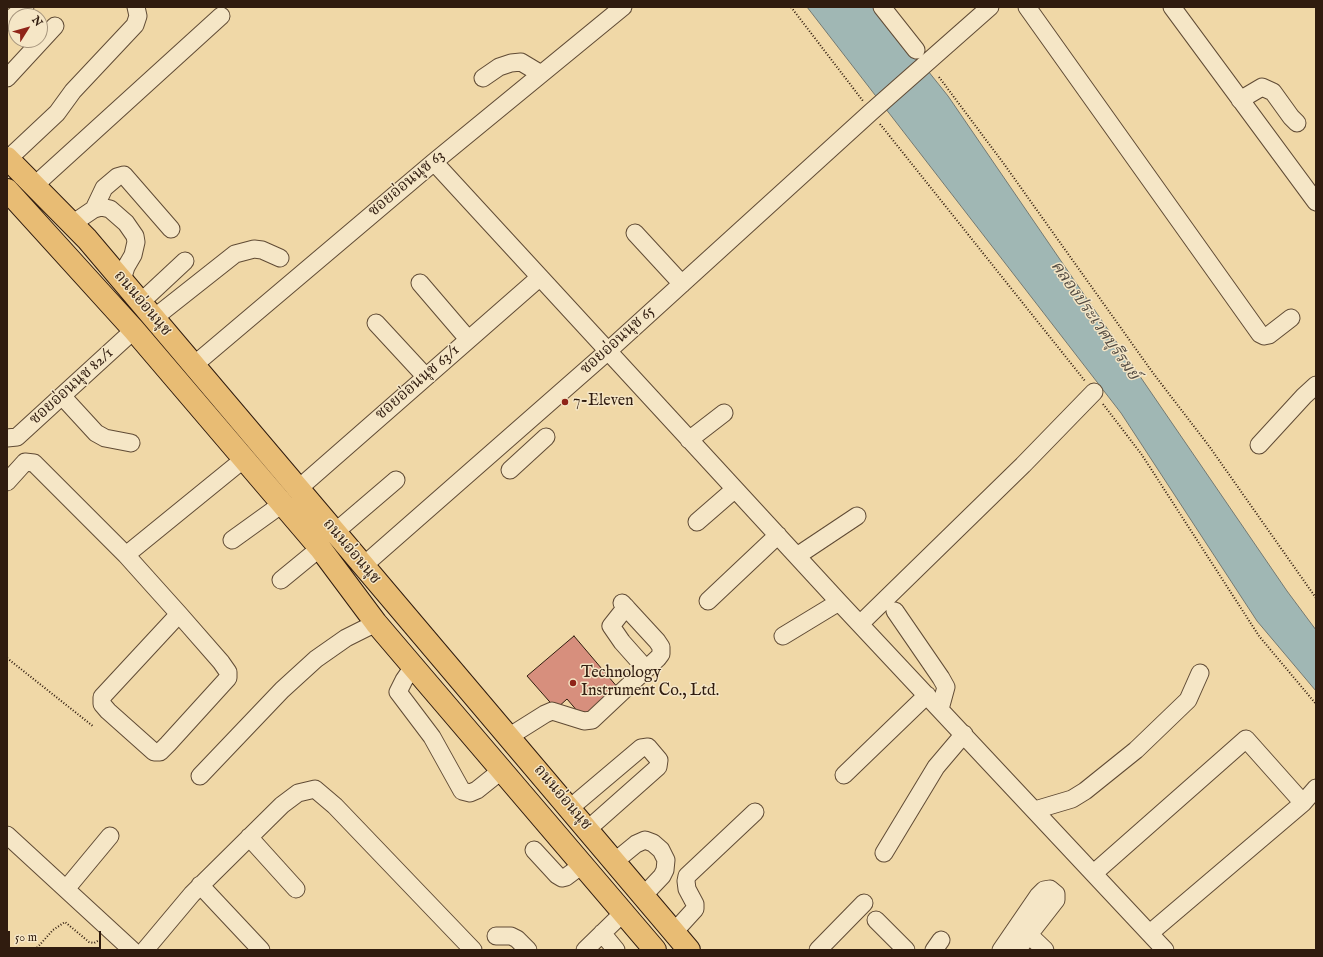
<!DOCTYPE html>
<meta charset="utf-8">
<style>
body{margin:0}
#map{position:relative;width:1323px;height:957px;overflow:hidden;background:#f0d8a7;font-family:"IM FELL English",serif}
canvas{display:block}
.frame{position:absolute;inset:0;border:8px solid #301c0f;pointer-events:none}
.north{position:absolute;left:8px;top:8px;width:40px;height:40px;box-sizing:border-box;background:#f5e6c6;border:1px solid #a6957d;border-radius:50%;rotate:53deg;font-size:11px;font-weight:700;line-height:16px;text-align:center;color:#301c0f}
.north::after{content:'';display:block;margin:auto;width:14px;height:18px;background:#8f2418;clip-path:polygon(50% 0,100% 100%,50% 72%,0 100%)}
.scale{position:absolute;left:8px;top:931px;width:93px;height:18px;box-sizing:border-box;border:2px solid #301c0f;border-top:0;padding-left:5px;font-size:12px;line-height:14px;white-space:nowrap;color:#301c0f;-webkit-text-stroke:3px #f5e6c6;paint-order:stroke}
</style>
<div id="map">
<canvas width="1323" height="957"></canvas>
<div class="frame"></div>
<div class="north">N</div>
<div class="scale">50 m</div>
</div>
<script>
const g = document.querySelector('canvas').getContext('2d');
g.lineJoin = 'round';
function fill(path, color) { g.fillStyle = color; g.fill(path, 'evenodd'); }
const toPath = rows => new Path2D(rows.map(r => 'M' + r).join(''));
function stroke(path, color, width, dash) { g.strokeStyle = color; g.lineWidth = width; g.lineCap = dash ? 'butt' : 'round'; g.setLineDash(dash || []); g.stroke(path); }
function drawText(font, color, halo, rows, align = 'center') {
  g.font = font + ' "IM FELL English","Noto Serif Thai",serif'; g.lineWidth = 3; g.setLineDash([]); g.textBaseline = 'middle'; g.strokeStyle = halo; g.fillStyle = color; for (const [text, x, y, turn = 0] of rows) {
    g.save(); g.translate(x, y); g.rotate((+turn || 0) * Math.PI / 180); g.textAlign = isNaN(turn) ? turn : align; if (halo) g.strokeText(text, 0, 0); g.fillText(text, 0, 0); g.restore();
  }
}
const water = toPath([
 [807,7,877,7,948,96,1287,591,1316,630,1316,691,1257,621,1121,413,807,7]
]);
fill(water, '#a0b7b4');
stroke(water, '#737972', 1);
const building = toPath([
 [574,636,619,689,585,720,567,699,556,709,527,676,574,636]
]);
fill(building, '#d78f7d');
stroke(building, '#301c0f', 1);
const minor = toPath([
 [882,7,916,50],
 [1027,7,1260,334,1264,336,1269,335,1291,318],
 [1172,7,1316,202],
 [7,22,25,7],
 [7,78,55,26],
 [483,78,499,67,511,63,521,62,541,74],
 [1240,100,1262,87,1273,92,1291,117,1297,123],
 [8,159,57,113,73,91,135,25,138,16,136,7],
 [434,162,839,602,1165,950],
 [35,185,221,16],
 [94,209,104,188,117,177,124,175,171,229],
 [72,224,94,209,101,207,110,209,126,223,135,236,136,242,133,255,126,267,122,280],
 [635,233,682,284],
 [420,283,468,339],
 [141,302,185,261],
 [154,318,235,254,254,249,262,250,280,258],
 [376,323,425,376],
 [194,365,434,162,623,7],
 [62,396,96,433,105,438,131,443],
 [7,438,17,437,134,330],
 [689,440,724,413],
 [1259,445,1304,396,1316,385],
 [510,470,546,437],
 [7,482,25,462,34,463,126,555,244,459],
 [298,489,539,278],
 [697,522,735,489],
 [334,533,396,480],
 [232,540,282,504],
 [126,555,152,584,179,614,221,662,228,672,228,678,168,744,160,752,154,752,108,711,102,704,102,697,179,614],
 [797,556,857,516],
 [363,566,608,351,871,112,990,7],
 [281,580,320,548],
 [708,601,778,535],
 [626,607,611,626,622,642,646,669],
 [895,611,941,678,946,687,940,709],
 [860,624,1023,465,1094,392],
 [783,636,839,602],
 [413,667,404,680,398,692,432,737,462,791,470,793,477,790,502,770],
 [510,736,545,714,552,711,584,721,592,720,658,658,661,654,661,647,657,641,622,603],
 [844,775,927,695],
 [200,776,282,690,316,659,346,638,376,623],
 [570,808,641,748,648,747,659,760,658,767,588,829],
 [1035,810,1072,799,1085,791,1136,750,1188,700,1200,673],
 [7,835,132,950],
 [249,837,296,889],
 [534,850,557,875,562,878,566,877,582,865],
 [884,853,936,767,964,734],
 [614,862,636,844,645,840,653,843,661,850,666,860,665,870,662,876,643,896],
 [1094,873,1246,739,1303,803],
 [200,885,261,950],
 [66,889,110,836],
 [876,920,906,950],
 [1022,928,1045,950],
 [674,932,695,909,695,904,687,889,686,881,687,876,755,812],
 [602,933,616,950],
 [1150,933,1303,803,1316,788],
 [496,936,511,936,517,939,528,950],
 [145,950,192,894,282,805,298,793,315,789,335,806,473,950],
 [585,950,623,913],
 [818,950,864,903],
 [934,950,941,940],
 [1001,950,1038,896,1044,890,1050,889,1056,894,1056,900,1017,950]
]);
const major = toPath([
 [7,158,87,239,689,950],
 [7,190,134,330,320,548,376,623,655,950]
]);
stroke(minor, '#604b35', 19);
stroke(major, '#301c0f', 24);
stroke(toPath([
 [791,7,863,101],
 [939,77,1004,164,1153,373,1209,446,1316,598],
 [880,124,1085,381],
 [1103,404,1142,455,1259,636,1316,704],
 [7,658,94,727],
 [35,950,53,930,65,922,89,942,94,943,99,940]
]), '#301c0f', 2, [1, 2]);
stroke(minor, '#f5e6c6', 17);
stroke(major, '#e8bc74', 22);
for (const [x, y, r, color] of [
 [565,402,4,"#8f2418"],
 [573,683,4,"#8f2418"]
]) { const dot = new Path2D(); dot.arc(x, y, r, 0, 2 * Math.PI); g.fillStyle = color; g.fill(dot); stroke(dot, '#f5e6c6', 1.5); }
drawText('16px', '#301c0f', '#f5e6c6', [
 ["ซอยอ่อนนุช 63",407,184,-40],
 ["ถนนอ่อนนุช",142,304,50],
 ["ซอยอ่อนนุช 65",618,341,-42],
 ["ซอยอ่อนนุช 63/1",418,383,-41],
 ["ซอยอ่อนนุช 82/1",72,387,-42],
 ["ถนนอ่อนนุช",351,552,50],
 ["ถนนอ่อนนุช",562,798,50]
]);
drawText('16px', '#301c0f', '#f5e6c6', [
 ["7-Eleven",573,402],
 ["Technology",581,674],
 ["Instrument Co., Ltd.",581,692]
], 'left');
drawText('italic 17px', '#524a41', '#f5e6c6', [
 ["คลองประเวศบุรีรมย์",1094,321,55]
]);
</script>
